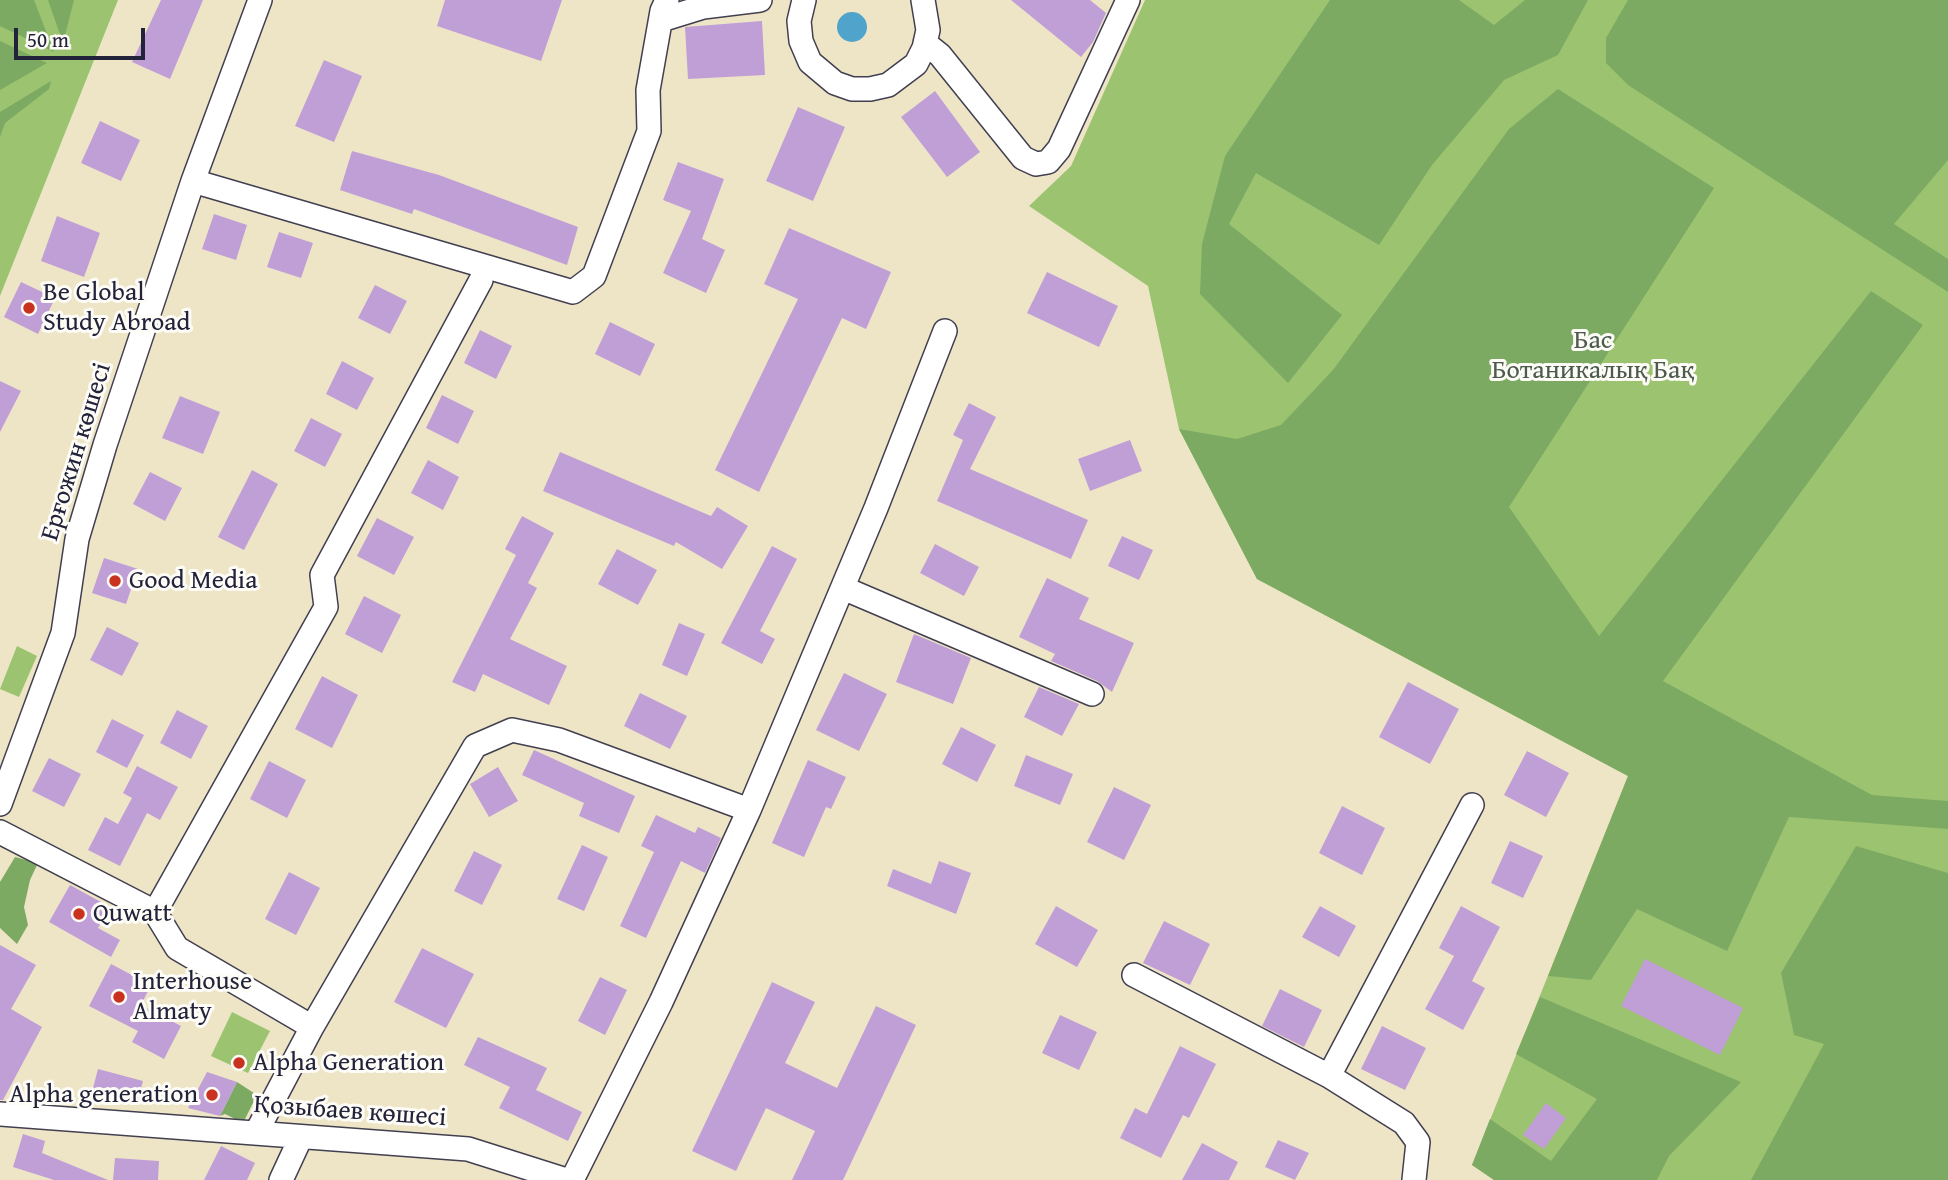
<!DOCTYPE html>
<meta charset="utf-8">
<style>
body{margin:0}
#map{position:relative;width:1948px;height:1180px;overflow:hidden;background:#eee5c7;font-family:"Gentium Book Plus",serif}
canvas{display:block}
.scale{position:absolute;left:14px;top:28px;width:131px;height:32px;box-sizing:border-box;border:4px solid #22223b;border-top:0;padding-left:9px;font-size:21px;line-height:24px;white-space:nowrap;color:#22223b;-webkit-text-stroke:5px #fdfcf7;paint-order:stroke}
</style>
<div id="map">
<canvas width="1948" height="1180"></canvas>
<div class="scale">50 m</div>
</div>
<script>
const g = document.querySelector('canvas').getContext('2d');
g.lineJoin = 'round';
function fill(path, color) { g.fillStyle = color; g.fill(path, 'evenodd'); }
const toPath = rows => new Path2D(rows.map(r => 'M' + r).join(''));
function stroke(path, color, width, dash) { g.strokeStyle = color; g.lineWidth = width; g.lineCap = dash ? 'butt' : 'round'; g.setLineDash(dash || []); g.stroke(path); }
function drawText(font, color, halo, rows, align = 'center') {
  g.font = font + ' "Gentium Book Plus",serif'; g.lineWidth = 6; g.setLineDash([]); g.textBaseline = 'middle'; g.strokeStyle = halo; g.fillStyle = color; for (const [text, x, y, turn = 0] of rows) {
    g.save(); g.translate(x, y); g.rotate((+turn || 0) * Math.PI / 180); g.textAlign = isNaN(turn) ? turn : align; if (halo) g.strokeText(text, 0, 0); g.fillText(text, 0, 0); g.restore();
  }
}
fill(toPath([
 [0,0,118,0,0,296],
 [1145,0,1948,0,1948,1180,1494,1180,1472,1165,1628,776,1257,579,1179,429,1148,286,1029,206,1071,166],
 [17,646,37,656,19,697,0,689],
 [232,1012,270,1031,248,1073,211,1056],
 [38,1092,60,1095,56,1103,38,1104]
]), '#9cc470');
fill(toPath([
 [0,0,34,0,54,52,0,26],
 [48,0,74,0,63,43],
 [1330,0,1459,0,1494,25,1525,0,1588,0,1558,55,1504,80,1432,165,1379,245,1256,173,1229,224,1342,315,1288,383,1200,294,1202,244,1225,156],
 [1628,0,1948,0,1948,160,1894,224,1948,259,1948,292,1628,85,1606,63,1606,38],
 [0,41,47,63,0,90],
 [51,81,49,89,5,123,0,137,0,112],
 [1558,89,1714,188,1509,507,1599,636,1871,291,1923,325,1663,681,1872,795,1948,801,1948,829,1789,817,1727,951,1637,909,1591,980,1548,976,1628,776,1257,579,1179,429,1237,439,1281,425,1333,370,1509,129],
 [1856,846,1948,873,1948,1180,1751,1180,1824,1044,1794,1035,1781,973],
 [15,857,38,863,30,880,24,907,28,925,17,944,0,928,0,882],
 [1540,997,1741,1082,1669,1156,1657,1180,1494,1180,1472,1165,1490,1119,1551,1161,1597,1099,1516,1054],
 [237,1082,257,1095,243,1123,225,1114,220,1116]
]), '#7daa62');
fill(toPath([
 '837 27a15 15 0 1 1 30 0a15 15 0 1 1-30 0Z'
]), '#50a4cb');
fill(toPath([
 [161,0,203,0,170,79,132,62],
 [445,0,562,0,541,61,437,26],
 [1011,0,1090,0,1106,13,1093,42,1081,57],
 [762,21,765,75,688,79,685,27],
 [324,60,362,76,334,142,295,126],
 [935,91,980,152,947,177,901,117],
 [798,107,845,127,813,201,766,181],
 [100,121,140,140,121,181,81,163],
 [352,151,439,175,578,227,567,265,414,209,412,214,340,190],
 [678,162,724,179,702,239,725,250,706,293,663,273,691,211,663,200],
 [214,214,247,225,236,260,202,249],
 [57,216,100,233,84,277,41,261],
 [789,228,891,272,866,329,842,318,759,492,715,470,798,299,764,284],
 [279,232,313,243,301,278,267,267],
 [1047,272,1118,306,1099,347,1027,313],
 [21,282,55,298,38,334,4,317],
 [375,285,407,301,390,334,358,318],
 [610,322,655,344,640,376,595,354],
 [480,330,512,346,496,379,464,363],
 [342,361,374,378,357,410,326,394],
 [0,381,21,391,0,432],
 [442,395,474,411,458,444,426,428],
 [180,396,220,412,203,454,162,438],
 [969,403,996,417,970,469,1088,520,1071,559,937,501,963,440,953,435],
 [311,418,342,434,325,467,294,451],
 [1130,440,1142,471,1090,491,1078,459],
 [560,452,711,516,717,507,748,526,722,569,676,542,674,546,543,491],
 [428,460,459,477,443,510,411,493],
 [252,470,278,484,244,550,218,537],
 [150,472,182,488,165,521,133,504],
 [522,516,554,533,528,583,537,588,510,639,567,666,549,705,483,674,475,692,452,682,516,555,505,549],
 [377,518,414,537,394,575,357,556],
 [1122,536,1153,550,1139,580,1108,566],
 [935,544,979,567,964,596,920,573],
 [772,546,797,559,760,631,775,639,762,664,721,643],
 [617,549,657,570,638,605,598,584],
 [104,558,138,569,126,604,92,593],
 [1047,578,1089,598,1079,619,1134,643,1112,692,1097,681,1051,661,1055,654,1019,637],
 [364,596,401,615,382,653,345,634],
 [679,623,705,634,687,676,662,665],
 [107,627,139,643,122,676,90,660],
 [914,634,971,658,953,704,896,682],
 [844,673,887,694,859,751,816,730],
 [322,676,358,695,332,748,295,729],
 [1408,682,1459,709,1430,764,1379,737],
 [1039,687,1079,704,1062,736,1024,717],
 [640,693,687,716,670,749,624,726],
 [177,710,208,726,191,759,160,743],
 [112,719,144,735,127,768,96,752],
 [961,727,996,745,977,782,942,764],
 [534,750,635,796,619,833,579,816,584,803,522,775],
 [1527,751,1569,773,1546,817,1504,795],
 [1026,755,1073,774,1060,805,1014,786],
 [49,758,81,774,64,807,32,791],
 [808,760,846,777,831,809,826,807,804,857,772,843],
 [269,761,306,780,287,818,250,799],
 [137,766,178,787,160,820,147,813,120,866,88,850,105,817,118,824,132,798,123,793],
 [498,767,518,801,489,817,470,784],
 [1114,787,1151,805,1124,860,1087,842],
 [1342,806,1385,828,1362,875,1319,853],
 [656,815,695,833,698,827,721,838,705,873,681,861,646,938,620,926,654,852,641,846],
 [1510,841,1543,856,1523,898,1491,883],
 [582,845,608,857,584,911,557,899],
 [474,851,502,865,482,905,454,891],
 [939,861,971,873,956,914,887,886,893,869,931,884],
 [289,872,320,888,296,935,265,919],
 [70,885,110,907,98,928,120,940,111,957,49,922],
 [1056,906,1098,930,1077,967,1035,944],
 [1320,906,1356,926,1339,957,1302,937],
 [1461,906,1500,927,1472,981,1485,988,1463,1030,1425,1009,1454,956,1439,948],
 [1164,921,1210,944,1190,985,1143,963],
 [0,945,36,965,11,1009,42,1027,3,1100,0,1100],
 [422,948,474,974,446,1028,394,1002],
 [1645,959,1743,1008,1720,1055,1621,1006],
 [111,964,151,985,141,1005,181,1026,164,1059,132,1042,138,1031,89,1006],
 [600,977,627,990,605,1035,578,1021],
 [772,982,815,1002,785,1063,837,1088,876,1006,916,1025,843,1180,792,1180,815,1131,766,1108,736,1171,692,1151],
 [1280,989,1322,1010,1304,1047,1262,1026],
 [1060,1015,1097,1032,1079,1070,1042,1053],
 [1382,1026,1426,1048,1405,1090,1361,1069],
 [478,1037,547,1068,536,1090,582,1112,568,1141,499,1108,510,1087,464,1065],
 [1180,1046,1216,1064,1189,1118,1183,1115,1161,1158,1120,1138,1135,1108,1147,1114],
 [98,1069,143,1081,137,1104,118,1099,119,1088,115,1098,92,1092],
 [207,1072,237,1082,220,1116,188,1108],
 [1546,1103,1566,1118,1544,1149,1523,1135],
 [23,1134,45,1141,42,1153,108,1180,54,1180,13,1167],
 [1278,1140,1309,1153,1295,1180,1265,1167],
 [1202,1143,1238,1162,1229,1180,1182,1180],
 [221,1146,255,1163,247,1180,204,1180],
 [115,1158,159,1161,158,1180,113,1180]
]), '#c09fd7');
const minor = toPath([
 [804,0,799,21,801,41,810,62,835,83,852,89,870,89,888,85,916,64,924,48,928,30,923,0],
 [661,20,703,7,760,0],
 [925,43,940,55,1023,158,1036,164,1048,162,1059,149,1128,0],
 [193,181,573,292,594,276,649,131,648,90,662,11,667,0],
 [843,588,1092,694],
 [0,804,63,633,77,539,105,445,193,181,260,0],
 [0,832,155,912,177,948,312,1027],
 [155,912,326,607,322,575,481,280],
 [1134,975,1329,1076,1404,1123,1418,1142,1414,1180],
 [1329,1076,1472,805],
 [0,1114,468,1149,566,1180],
 [256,1133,312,1027,475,746,512,730,559,740,749,810],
 [281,1180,301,1137],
 [572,1180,661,1002,749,810,876,508,945,331]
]);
stroke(minor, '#413f50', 26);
stroke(minor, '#fff', 23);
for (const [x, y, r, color] of [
 [29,308,7,"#c8321e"],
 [115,581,7,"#c8321e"],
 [79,914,7,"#c8321e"],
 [119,997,7,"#c8321e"],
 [239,1063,7,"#c8321e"],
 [212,1095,7,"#c8321e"]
]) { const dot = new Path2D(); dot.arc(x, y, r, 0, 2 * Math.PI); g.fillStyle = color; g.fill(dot); stroke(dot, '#fdfcf7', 2.5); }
drawText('26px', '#22223b', '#fdfcf7', [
 ["Be Global",43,293],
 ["Study Abroad",43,323],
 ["Good Media",129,581],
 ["Quwatt",93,914],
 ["Interhouse",133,982],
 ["Almaty",133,1012],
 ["Alpha Generation",253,1063],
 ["Alpha generation",198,1095,"right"]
], 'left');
drawText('26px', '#4d5b4e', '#fdfcf7', [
 ["Бас",1593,341],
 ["Ботаникалық Бақ",1593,371]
]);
drawText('26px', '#22223b', '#fdfcf7', [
 ["Ерғожин көшесі",77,452,-73],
 ["Қозыбаев көшесі",350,1112,4]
]);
</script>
